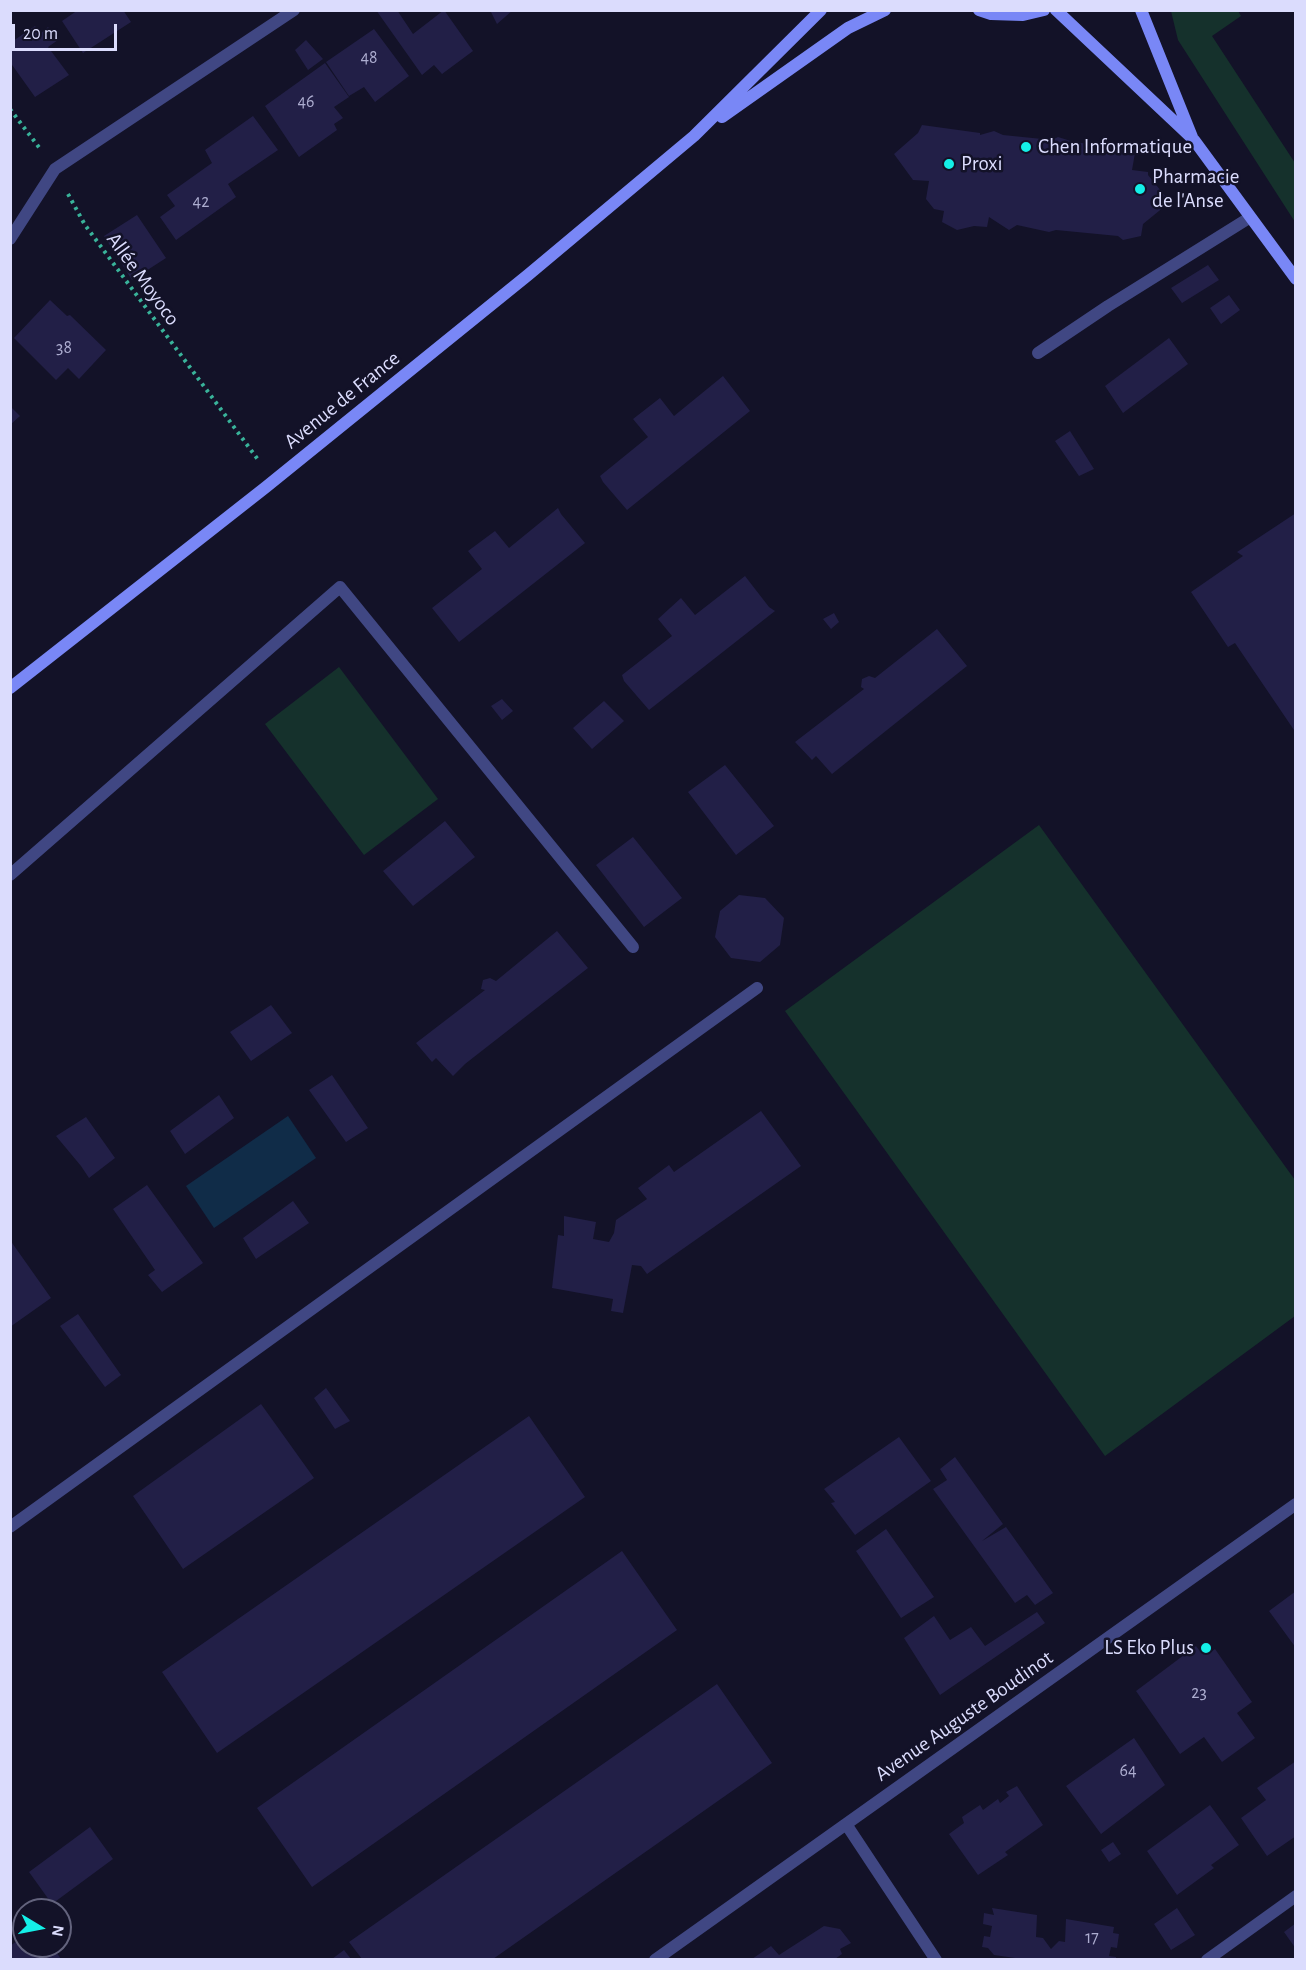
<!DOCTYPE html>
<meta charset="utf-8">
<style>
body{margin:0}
#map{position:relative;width:1306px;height:1970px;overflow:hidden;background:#131228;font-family:"Alegreya Sans",sans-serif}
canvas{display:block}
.frame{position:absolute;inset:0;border:12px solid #dbdcfd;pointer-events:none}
.north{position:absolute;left:12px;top:1898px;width:60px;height:60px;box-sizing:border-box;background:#131228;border:2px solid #63637d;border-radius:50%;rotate:100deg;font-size:16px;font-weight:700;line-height:24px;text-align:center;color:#dbdcfd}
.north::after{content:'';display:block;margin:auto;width:21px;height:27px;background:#14efe7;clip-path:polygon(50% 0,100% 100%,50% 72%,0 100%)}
.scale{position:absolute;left:12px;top:24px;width:105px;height:27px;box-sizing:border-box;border:3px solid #dbdcfd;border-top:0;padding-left:8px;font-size:18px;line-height:21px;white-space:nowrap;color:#dbdcfd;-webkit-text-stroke:4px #131228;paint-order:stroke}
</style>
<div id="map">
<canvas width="1306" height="1970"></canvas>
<div class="frame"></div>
<div class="north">N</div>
<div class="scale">20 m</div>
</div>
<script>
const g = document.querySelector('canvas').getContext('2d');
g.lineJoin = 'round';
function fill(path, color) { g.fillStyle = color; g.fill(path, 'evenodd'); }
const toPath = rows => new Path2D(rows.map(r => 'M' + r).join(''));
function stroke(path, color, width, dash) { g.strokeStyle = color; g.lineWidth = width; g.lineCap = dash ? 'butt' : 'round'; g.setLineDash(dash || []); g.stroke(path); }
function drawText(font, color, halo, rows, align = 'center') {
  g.font = font + ' "Alegreya Sans",sans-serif'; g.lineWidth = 5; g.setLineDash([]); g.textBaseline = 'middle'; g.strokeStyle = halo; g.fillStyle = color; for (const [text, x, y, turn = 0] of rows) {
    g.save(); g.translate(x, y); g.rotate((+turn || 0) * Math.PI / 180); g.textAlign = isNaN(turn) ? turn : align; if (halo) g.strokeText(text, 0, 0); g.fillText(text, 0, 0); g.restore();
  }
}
fill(toPath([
 [1171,11,1238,11,1241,16,1212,36,1295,163,1295,222,1178,40],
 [339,667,438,799,364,855,265,724],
 [1039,825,1295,1180,1295,1316,1105,1456,785,1011]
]), '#15312c');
fill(toPath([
 [288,1116,316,1158,214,1228,186,1186]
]), '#102c48');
fill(toPath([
 [78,10,123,10,131,22,83,53,62,21],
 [376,10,397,10,413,34,444,10,473,51,442,74,434,65,422,75],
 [490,10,513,10,497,24],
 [35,26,40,34,48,27,58,40,48,47,69,75,35,97,10,62,10,43],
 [374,29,409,76,375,102,364,87,349,96,326,62],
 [306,40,323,59,308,70,295,50],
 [325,63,349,97,334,107,343,118,334,124,337,130,299,157,265,106],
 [253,116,278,150,228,184,236,197,176,240,160,217,175,206,167,195,212,163,205,150],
 [922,125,980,133,980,135,994,131,1003,135,1052,140,1058,137,1074,142,1113,147,1120,145,1135,153,1132,170,1148,172,1148,175,1170,202,1143,224,1141,236,1123,240,1118,236,1056,230,1049,232,1017,225,1009,230,989,217,987,227,974,226,957,230,942,222,944,211,934,209,926,199,929,181,913,180,894,154,918,133],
 [137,215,166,258,132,280,104,236],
 [1208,265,1219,280,1182,303,1171,288],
 [1229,295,1240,310,1221,324,1210,308],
 [50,300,67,316,70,315,106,350,79,379,68,368,56,380,14,338],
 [1169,338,1188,364,1123,413,1105,386],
 [723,376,750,411,627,510,603,482,600,476,648,437,633,419,660,398,674,416],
 [10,406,20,416,10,425],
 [1070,431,1094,469,1079,476,1055,441],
 [558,508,561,514,585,543,459,642,432,608,482,569,468,551,495,531,509,548],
 [1296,513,1296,733,1235,643,1228,647,1191,592,1243,556,1237,552],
 [745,576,769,607,775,611,649,710,624,681,622,675,672,636,658,619,681,598,695,615],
 [834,613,839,622,831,629,823,619],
 [937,629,967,666,832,774,816,756,812,760,795,742,864,689,861,687,862,679,869,676,875,678],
 [502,699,513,711,502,720,491,706],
 [604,701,624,721,592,749,573,728],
 [725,765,774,826,736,855,688,792],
 [445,821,475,857,413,906,383,871],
 [633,837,682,898,644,927,596,865],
 [739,895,765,898,784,918,780,945,760,962,731,958,715,937,720,911],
 [557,931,588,968,465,1064,453,1076,436,1058,432,1062,416,1043,485,990,481,989,483,980,490,978,496,981],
 [271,1005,292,1033,251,1061,230,1032],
 [332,1075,368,1128,346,1142,309,1090],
 [219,1095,234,1118,185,1154,170,1131],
 [761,1111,801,1166,647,1274,641,1266,632,1265,623,1313,611,1311,613,1299,552,1288,558,1235,564,1236,564,1216,596,1222,593,1239,609,1242,614,1233,616,1220,647,1199,638,1188,669,1165,674,1172],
 [86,1117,115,1158,89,1178,81,1166,56,1136],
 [147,1185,203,1263,162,1292,148,1275,155,1270,113,1209],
 [293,1201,309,1223,256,1259,243,1238],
 [10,1240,51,1298,10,1327],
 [78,1314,121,1375,105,1387,60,1326],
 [326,1388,350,1421,335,1429,314,1398],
 [261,1404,314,1478,183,1569,133,1496],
 [529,1416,585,1497,217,1753,162,1672],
 [899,1437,931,1481,855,1535,831,1503,835,1502,824,1489],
 [955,1457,1003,1524,982,1541,1006,1527,1053,1593,1035,1605,1027,1595,1015,1603,933,1489,947,1480,940,1469],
 [886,1529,934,1597,901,1618,856,1551],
 [622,1551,677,1630,312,1887,257,1808],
 [1296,1591,1296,1648,1269,1611],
 [1037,1612,1045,1623,940,1695,904,1638,934,1616,950,1640,971,1627,985,1646],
 [1196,1646,1199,1650,1211,1652,1215,1649,1252,1702,1237,1713,1255,1738,1222,1762,1204,1737,1180,1754,1136,1691],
 [717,1684,772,1763,493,1959,362,1959,349,1942],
 [1134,1738,1165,1785,1101,1834,1066,1786],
 [1296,1761,1296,1836,1267,1856,1241,1818,1266,1800,1257,1788],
 [1017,1786,1043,1825,1005,1852,1008,1855,978,1875,949,1834,964,1823,962,1817,980,1805,983,1810,998,1799,1000,1803,1009,1796,1006,1792],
 [1210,1805,1239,1845,1211,1865,1214,1868,1177,1895,1147,1851],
 [90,1827,113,1859,52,1904,29,1872],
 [1113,1842,1121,1854,1109,1862,1101,1850],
 [992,1908,1037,1915,1036,1937,1043,1938,1051,1949,1059,1941,1065,1942,1066,1919,1114,1927,1113,1933,1119,1934,1117,1948,1111,1947,1109,1956,1116,1957,1116,1959,1022,1959,994,1955,988,1948,982,1947,984,1936,990,1937,992,1926,983,1924,984,1913,994,1915],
 [1177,1908,1195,1935,1171,1950,1154,1924],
 [1296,1923,1296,1949,1284,1932],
 [824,1926,840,1929,851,1943,840,1949,842,1954,835,1959,752,1959,771,1946,779,1955],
 [24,1936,24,1946,52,1946,61,1959,10,1959,10,1946],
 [344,1950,351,1959,332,1959]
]), '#221f47');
stroke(toPath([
 [10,109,41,150],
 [68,194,85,225,259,461]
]), '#39b39a', 4, [3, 4.5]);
stroke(toPath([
 [1038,353,1108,306,1249,218],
 [10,1527,757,988]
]), '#404783', 12);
stroke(toPath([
 [10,239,55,169,294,10],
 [10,875,340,587,633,947],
 [846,1824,936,1960],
 [655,1960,1296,1504],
 [1207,1960,1296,1896]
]), '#404783', 12);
stroke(toPath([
 [979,10,991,14,1023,15,1044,10],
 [1056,10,1194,140,1296,279],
 [1141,10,1192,137],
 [722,117,848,28,885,10],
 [10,688,266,487,528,275,694,136,821,10]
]), '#7987f6', 12);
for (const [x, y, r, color] of [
 [1026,147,6,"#14efe7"],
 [949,164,6,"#14efe7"],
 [1140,189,6,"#14efe7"],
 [1206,1648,6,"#14efe7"]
]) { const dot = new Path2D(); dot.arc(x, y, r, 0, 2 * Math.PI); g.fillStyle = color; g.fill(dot); stroke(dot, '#131228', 2); }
drawText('18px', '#adadd0', null, [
 ["48",369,58],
 ["46",306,102],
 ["42",201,202],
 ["38",64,348],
 ["23",1199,1693],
 ["64",1128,1771],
 ["17",1092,1938]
]);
drawText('21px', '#dbdcfd', '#131228', [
 ["Chen Informatique",1038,147],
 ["Proxi",961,164],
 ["Pharmacie",1152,177],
 ["de l'Anse",1152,201],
 ["LS Eko Plus",1194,1648,"right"]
], 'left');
drawText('21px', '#dbdcfd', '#131228', [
 ["Allée Moyoco",143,279,54],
 ["Avenue de France",342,400,-39],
 ["Avenue Auguste Boudinot",964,1716,-35]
]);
</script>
